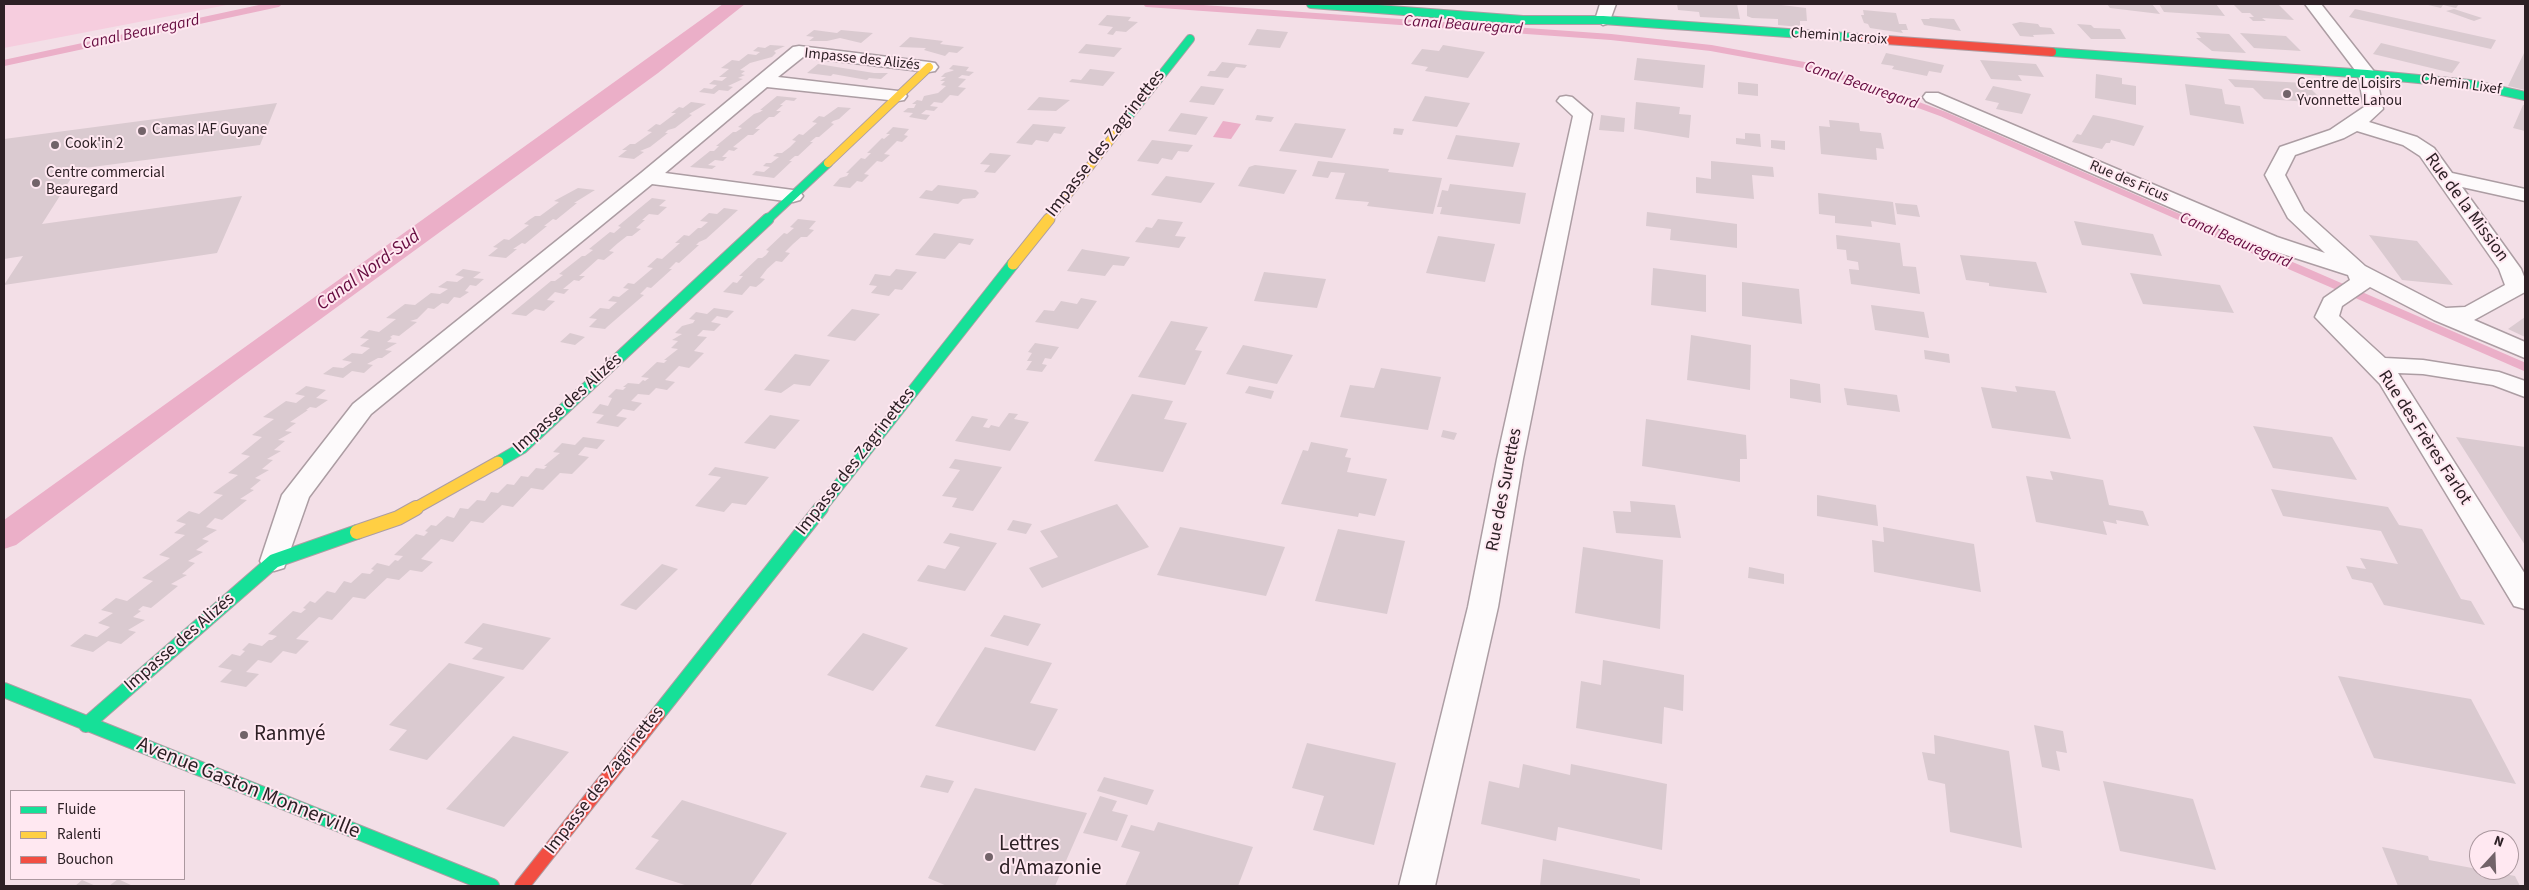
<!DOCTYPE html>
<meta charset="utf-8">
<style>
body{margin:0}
#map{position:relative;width:2529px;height:890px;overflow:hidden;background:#f3dfe7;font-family:"Source Sans 3",sans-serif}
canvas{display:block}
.frame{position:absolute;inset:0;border:5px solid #2d2025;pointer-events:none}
.legend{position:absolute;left:10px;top:790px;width:175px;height:90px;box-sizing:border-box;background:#ffe8f1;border:1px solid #ab989f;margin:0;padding:6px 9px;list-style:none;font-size:15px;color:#2d2025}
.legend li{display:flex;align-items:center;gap:10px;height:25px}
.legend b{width:25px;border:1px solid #ab989f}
.north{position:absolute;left:2469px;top:830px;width:50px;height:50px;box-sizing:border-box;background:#ffe8f1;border:1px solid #ab989f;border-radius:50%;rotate:20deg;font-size:14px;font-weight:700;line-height:20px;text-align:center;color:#2d2025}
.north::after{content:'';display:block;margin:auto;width:18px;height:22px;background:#726369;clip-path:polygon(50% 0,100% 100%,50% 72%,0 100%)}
</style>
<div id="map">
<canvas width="2529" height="890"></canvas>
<div class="frame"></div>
<ul class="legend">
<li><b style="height:6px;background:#16e098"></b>Fluide</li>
<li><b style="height:6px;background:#ffcf43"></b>Ralenti</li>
<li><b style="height:6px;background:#f24e42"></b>Bouchon</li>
</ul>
<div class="north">N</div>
</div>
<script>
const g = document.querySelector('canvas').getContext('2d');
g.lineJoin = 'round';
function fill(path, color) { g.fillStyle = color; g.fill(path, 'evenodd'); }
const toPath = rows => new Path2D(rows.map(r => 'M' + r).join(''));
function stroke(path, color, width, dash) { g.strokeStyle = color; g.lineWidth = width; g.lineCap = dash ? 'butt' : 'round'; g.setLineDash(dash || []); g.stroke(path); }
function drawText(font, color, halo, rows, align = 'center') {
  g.font = font + ' "Source Sans 3",sans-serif'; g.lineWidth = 4; g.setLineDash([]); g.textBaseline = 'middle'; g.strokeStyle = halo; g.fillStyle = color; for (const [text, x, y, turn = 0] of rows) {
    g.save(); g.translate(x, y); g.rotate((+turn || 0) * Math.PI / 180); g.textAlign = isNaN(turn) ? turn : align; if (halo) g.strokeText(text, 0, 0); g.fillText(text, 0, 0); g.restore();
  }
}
fill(toPath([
 [4,4,232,4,4,48]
]), '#f6cdde');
fill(toPath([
 [1223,121,1241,124,1231,139,1213,137]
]), '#ebafc8');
stroke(toPath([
 [1147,4,1611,37,1711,48,1815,67,1943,114,2186,220],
 [4,63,278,4]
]), '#ebafc8', 6);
stroke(toPath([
 [2183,219,2525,367]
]), '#ebafc8', 8);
fill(toPath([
 [723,4,745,4,658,73,237,380,16,545,4,549,4,520,723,4]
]), '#ebafc8');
fill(toPath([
 [1677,4,1737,4,1740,19,1700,17,1699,12,1678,10],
 [1747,4,1773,4,1806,8,1807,21,1800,21,1800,27,1778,25,1778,19,1752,18,1747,16],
 [2107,4,2152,4,2160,14,2110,8],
 [2159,4,2216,4,2225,16,2164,12],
 [2233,4,2278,4,2294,20,2262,18,2266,21,2253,21,2249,17,2254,17,2250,13,2242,13],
 [2424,4,2459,4,2456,8,2443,5,2441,8],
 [2355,9,2496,40,2491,49,2349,17],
 [2454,9,2482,18,2474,21,2446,11],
 [1863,10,1896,13,1899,24,1906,24,1908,30,1901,30,1903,33,1870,28,1868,24,1864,23,1861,15,1864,15],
 [1107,15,1131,17,1128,21,1138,22,1126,32,1116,31,1113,35,1107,34,1113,27,1098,25],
 [1929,18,1954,19,1961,31,1924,25,1921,19,1930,19],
 [2020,22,2038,24,2040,27,2051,28,2055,34,2033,35,2034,37,2020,36,2012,24],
 [2077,24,2091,25,2094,28,2120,29,2126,39,2091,39],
 [1257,29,1288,32,1280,48,1248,45],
 [814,30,837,33,841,30,873,33,861,43,840,38,827,41,809,41,814,37,806,36],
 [2196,32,2229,34,2246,53,2212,51,2196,38,2201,38],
 [2240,33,2286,36,2301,51,2254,48],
 [910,37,943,41,940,44,964,47,957,53,949,52,945,56,924,50,926,48,899,47],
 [2381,43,2460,62,2452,73,2373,54],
 [1086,44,1122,48,1114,57,1078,53],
 [770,45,785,46,774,51,776,53,772,57,750,63,740,70,745,71,741,74,745,75,738,78,743,79,728,86,733,87,728,91,719,90,714,94,699,92,704,88,712,89,717,85,709,84,714,80,722,81,727,77,719,77,729,69,721,68,732,60,739,61,748,54,756,55,760,52,753,51,758,47,765,48],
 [1443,45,1485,52,1468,78,1425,71,1428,67,1411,64,1422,49,1439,51],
 [2525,51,2525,90,2508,86],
 [1886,53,1944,65,1941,73,1929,71,1927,76,1892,69,1894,66,1881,64],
 [1637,58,1705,65,1703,88,1634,80],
 [1980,60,2036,64,2044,77,2018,75,2022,81,1991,79],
 [1222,62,1247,65,1245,68,1236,67,1228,78,1207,76,1210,71,1215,71],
 [818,64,874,73,888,73,881,79,869,78,867,80,833,74,831,76,807,73],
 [953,65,969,67,966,71,974,72,969,76,962,75,958,78,966,79,958,87,966,88,958,96,950,95,942,103,934,102,930,106,938,107,934,111,926,110,921,114,930,115,926,120,909,117,913,113,903,112,908,108,914,108,916,104,912,104,917,100,922,101,924,96,938,93,946,86,941,85,945,81,940,81,946,77,941,77,945,73,952,71,954,70,949,69],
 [1090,69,1115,72,1103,86,1069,82,1072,79,1081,80],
 [2096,74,2122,78,2122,84,2136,86,2136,105,2095,98],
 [2228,79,2305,83,2325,103,2264,99,2253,88,2235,87],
 [1738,82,1758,84,1758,96,1738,94],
 [2185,84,2222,89,2225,104,2240,106,2244,124,2190,115],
 [1201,86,1224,89,1214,105,1189,102],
 [1993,86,2031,94,2022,114,1996,109,1999,103,1985,100],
 [777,96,797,98,794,101,786,100,780,105,783,105,776,111,781,111,774,117,769,117,755,129,760,129,753,135,748,135,733,147,738,148,734,151,729,150,722,157,727,157,723,161,715,160,708,165,716,166,712,169,690,167,710,151,714,151,719,146,716,146,733,132,736,132,742,128,738,127,754,114,760,112,763,110,760,110],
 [1425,96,1470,103,1457,127,1412,121],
 [1039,97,1070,100,1056,111,1027,110],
 [691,102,706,104,689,114,692,115,675,128,668,130,665,133,668,133,650,147,640,151,644,152,634,159,618,157,627,150,622,150,630,144,635,144,652,132,647,131,656,124,660,125,676,113,671,113,679,107,683,108],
 [1636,102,1680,107,1679,114,1691,115,1689,138,1634,129],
 [277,103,260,145,77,169,42,224,242,196,217,253,4,285,23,256,4,259,4,139],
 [2523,105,2525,105,2525,131,2513,128],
 [838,107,851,108,839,119,833,121,831,123,834,124,819,137,816,137,810,142,813,142,798,156,795,156,789,161,792,161,774,178,752,175,756,171,764,172,770,167,763,166,766,163,771,163,779,157,773,156,777,153,782,153,790,147,796,141,792,140,799,134,803,135,817,123,812,122,819,116,824,117],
 [1181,113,1208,117,1196,135,1168,131],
 [1257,115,1273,117,1274,117,1271,122,1255,120],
 [1601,115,1625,118,1624,132,1599,130],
 [2093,115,2114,119,2144,126,2134,146,2111,140,2110,143,2106,143,2102,149,2072,142,2077,134,2081,135],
 [1829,120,1859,123,1860,131,1881,133,1884,149,1876,148,1877,160,1821,154,1819,126,1830,127],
 [1295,123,1346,129,1332,158,1279,151],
 [1033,124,1066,127,1061,134,1054,133,1048,142,1036,140,1032,145,1016,143],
 [893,127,909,129,904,135,908,136,902,142,897,141,884,154,890,155,882,162,877,161,864,174,869,175,862,182,857,181,850,188,833,186,840,178,847,176,849,173,846,173,861,158,865,159,871,153,867,153,882,138,884,139,890,134,886,134],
 [1394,128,1404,129,1402,135,1393,134],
 [1745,133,1760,134,1761,147,1736,144,1736,138,1745,139],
 [1456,135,1520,143,1513,167,1447,159],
 [1152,140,1193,145,1188,152,1178,151,1172,160,1162,158,1158,164,1137,161],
 [1771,140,1785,141,1785,150,1771,148],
 [990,153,1011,155,995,173,984,172,990,165,980,164],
 [1318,161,1389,169,1388,172,1442,178,1433,214,1367,206,1369,202,1335,199,1345,173,1331,172,1328,178,1312,176],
 [1711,161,1773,167,1774,177,1752,175,1754,199,1696,193,1696,177,1711,179],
 [1255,165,1297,170,1284,194,1238,186,1249,167],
 [1166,176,1215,183,1201,203,1151,195],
 [1450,184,1526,193,1520,224,1440,214,1442,207,1437,207,1442,190,1448,191],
 [938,185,976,190,979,193,975,198,963,199,958,204,919,198,926,190,932,191],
 [578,188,595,190,574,203,577,203,556,220,553,219,544,226,547,226,525,244,522,243,513,249,517,249,506,258,488,256,498,248,493,247,504,239,509,240,529,225,524,224,529,220,535,216,540,216,559,202,554,201],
 [1818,193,1893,202,1896,225,1871,221,1872,227,1835,223,1835,216,1819,214],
 [652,198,666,200,659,206,667,207,658,215,649,214,642,220,645,220,636,228,641,229,632,236,627,236,618,243,609,251,614,252,604,260,598,259,579,276,585,276,579,281,574,280,563,289,569,289,564,294,555,292,547,300,555,301,544,311,535,309,526,316,511,314,551,281,555,281,563,275,559,274,582,256,585,256,593,250,589,249,610,232,614,233,621,227,618,226],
 [1895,203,1917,205,1920,217,1897,214],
 [724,208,738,210,706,239,699,242,696,245,699,245,679,263,676,262,669,269,672,269,651,288,647,287,640,294,644,295,607,327,605,329,589,327,597,319,589,318,600,308,609,309,617,302,608,301,613,296,619,297,629,289,623,288,628,283,634,284,653,268,647,267,657,258,662,259,680,243,675,243,684,235,689,236,698,228,701,228,708,222,700,221,709,213,717,214],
 [1647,212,1737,224,1737,248,1670,240,1671,229,1646,226],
 [798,219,816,221,809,229,814,230,807,237,801,237,793,244,785,252,790,253,782,262,776,261,767,269,760,278,765,279,761,283,756,287,750,286,742,295,723,292,733,282,737,283,743,276,739,276,758,258,762,258,766,255,769,251,766,250,784,233,787,234,794,228,790,227],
 [1158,219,1183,222,1175,236,1186,237,1179,248,1135,242,1146,227,1152,228],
 [2074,221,2153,234,2162,256,2082,245],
 [934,233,974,239,970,245,959,243,945,259,915,255],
 [1836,235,1900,243,1903,266,1916,267,1920,294,1851,284,1849,269,1859,270,1858,262,1847,260,1846,250,1837,249],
 [2369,235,2417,241,2453,285,2402,280],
 [1438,236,1495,244,1485,282,1426,273],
 [1082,249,1086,250,1130,257,1124,266,1113,265,1105,276,1067,271],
 [1960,255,2036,262,2047,293,1989,286,1989,283,1966,280],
 [1653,268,1706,275,1706,312,1651,305],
 [463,269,481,272,473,278,484,279,476,286,470,285,465,291,469,292,460,298,454,297,448,304,442,303,434,309,428,308,417,319,410,321,417,322,399,336,393,335,390,337,392,338,387,342,397,343,385,350,392,351,382,358,378,358,367,364,373,365,364,373,352,371,343,378,323,374,333,367,343,368,352,362,342,360,352,353,362,354,370,348,360,346,369,339,360,338,369,330,379,332,396,319,386,318,405,304,415,305,431,293,440,294,448,289,438,287,447,281,457,282,464,277,455,275],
 [896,269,917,272,902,290,895,289,889,296,871,293,877,286,869,285,875,274,890,276],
 [1264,272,1326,279,1317,308,1254,301],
 [2130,273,2220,285,2234,313,2143,304],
 [1742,282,1799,289,1802,324,1742,316],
 [1081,298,1097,301,1078,329,1035,322,1044,310,1054,311,1061,301,1077,304],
 [1871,305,1924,312,1929,338,1875,330],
 [714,308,734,311,727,318,717,316,711,322,721,324,714,331,703,330,697,336,707,337,694,351,704,353,689,368,679,366,665,380,675,382,667,390,656,388,649,395,638,394,631,401,642,403,634,411,623,409,616,416,627,418,618,427,596,423,604,415,592,413,600,404,608,406,612,398,608,397,616,389,623,390,626,387,623,387,628,383,639,384,643,380,645,381,649,378,641,377,657,362,664,363,667,360,664,360,678,349,671,348,678,341,672,340,682,334,675,333,682,326,693,323,695,320,689,319,696,312,707,314],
 [852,309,880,314,855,341,827,336],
 [2525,317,2525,337,2508,329],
 [1171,321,1208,327,1195,350,1202,351,1185,385,1138,377],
 [570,333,585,337,575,345,560,342],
 [1691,335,1751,345,1750,390,1687,380],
 [1035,343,1059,347,1051,359,1045,358,1042,364,1047,365,1042,372,1026,370,1032,361,1027,361,1032,353,1028,352],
 [1243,345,1293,355,1277,384,1226,374],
 [1924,350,1949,354,1950,363,1925,359],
 [795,354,830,360,810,386,794,384,781,393,764,390],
 [1381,368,1441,377,1428,430,1340,417,1350,385,1374,388],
 [1790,379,1820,384,1821,403,1790,398],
 [306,386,326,390,316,398,328,400,316,408,310,407,306,410,308,410,290,422,296,423,285,431,292,432,278,440,285,441,274,450,281,451,267,459,273,460,262,469,269,470,255,478,261,480,250,489,254,490,240,499,247,500,222,520,215,518,206,527,217,530,202,539,209,541,196,550,203,552,188,561,195,563,182,574,187,575,171,584,178,586,151,608,143,606,138,610,141,611,133,617,145,620,128,630,136,632,121,644,108,641,93,652,70,646,85,634,97,637,110,627,98,623,113,613,101,610,116,598,127,601,153,581,142,578,170,558,159,555,185,535,174,533,186,524,176,521,189,511,199,514,223,495,213,493,238,475,228,473,250,456,241,454,262,437,252,435,274,419,263,417,286,401,296,403,305,396,295,394],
 [1249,386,1274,391,1271,399,1245,393],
 [2015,386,2055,391,2071,439,1992,428,1981,387,2017,392],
 [1844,388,1897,395,1900,412,1847,405],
 [1132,394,1173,401,1164,419,1187,423,1163,472,1094,461],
 [1009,413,1018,414,1014,419,1029,422,1010,451,955,441,972,416,988,419,983,427,989,428,991,425,999,427],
 [770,415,800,420,775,449,744,443],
 [1646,419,1746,435,1747,459,1740,459,1740,482,1642,466],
 [2253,426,2332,437,2357,480,2273,468],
 [1443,430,1457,433,1454,440,1441,437],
 [583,437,605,440,597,449,585,447,578,455,589,457,572,474,560,473,543,490,531,488,513,507,502,505,483,523,471,521,453,542,441,539,421,559,433,562,422,572,410,570,399,580,387,578,365,599,353,597,332,620,319,617,296,639,309,641,296,654,283,651,271,663,258,660,246,672,259,674,246,687,220,682,232,670,218,667,232,654,240,656,245,651,242,650,249,643,262,646,269,640,272,640,277,636,268,634,293,611,301,613,306,609,303,608,310,601,315,603,327,591,335,593,344,581,351,583,362,573,370,574,374,570,371,569,377,563,389,566,395,560,398,561,403,556,394,555,416,534,424,536,428,532,425,531,431,525,436,526,447,516,454,518,460,508,468,509,477,500,485,501,491,492,498,493,507,484,514,485,521,476,528,477,536,468,544,469,547,466,544,466,560,453,553,452,562,443,575,445],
 [2456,437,2525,447,2525,545,2508,519],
 [1311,442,1348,449,1345,457,1351,458,1347,472,1387,479,1375,516,1359,513,1358,517,1281,504,1303,450,1308,451],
 [955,459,1002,467,973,511,952,507,957,498,942,496,960,470,949,468],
 [715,467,769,477,746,505,732,503,724,512,695,506,721,477,708,475],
 [2050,471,2103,480,2109,505,2143,511,2149,526,2116,520,2117,524,2103,521,2107,535,2036,522,2026,476,2053,480],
 [2271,489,2388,507,2399,525,2422,529,2461,599,2471,601,2485,625,2384,605,2372,583,2352,579,2346,566,2366,569,2360,558,2398,564,2381,531,2283,516],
 [1817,495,1876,505,1878,526,1817,516],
 [1630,501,1675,505,1681,538,1616,533,1613,511,1631,512],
 [1117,504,1149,547,1042,588,1029,568,1058,557,1040,531],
 [1013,520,1032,524,1026,534,1007,530],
 [1180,527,1285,547,1266,596,1157,575],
 [1883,527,1974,544,1981,592,1874,572,1872,540,1884,542],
 [1338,529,1405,541,1387,614,1315,601],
 [950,533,997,543,965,591,917,581,928,565,945,569,960,547,943,543],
 [1583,547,1663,560,1660,629,1575,613],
 [662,564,678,569,636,610,620,605],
 [1749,567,1784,574,1784,584,1748,578],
 [1004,615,1041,624,1028,646,990,636],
 [483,623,551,638,523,670,472,659,483,648,464,643],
 [863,633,908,648,873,691,827,675],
 [985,647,1052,663,1030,703,1058,709,1035,751,935,726],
 [1603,660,1684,675,1683,711,1664,707,1662,744,1576,728,1581,681,1601,685],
 [449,663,505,677,427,760,389,750,407,730,389,725],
 [2338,676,2471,699,2516,784,2374,758],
 [2034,725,2063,731,2067,753,2056,751,2060,771,2042,767],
 [1934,735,2009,751,2022,848,1950,832,1945,784,1928,780,1922,752,1935,754],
 [513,736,569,752,504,827,446,809],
 [1307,743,1396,763,1374,845,1313,830,1324,796,1292,788],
 [1523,764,1570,775,1571,764,1667,784,1662,850,1558,827,1556,841,1481,824,1489,781,1519,788],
 [926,775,954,781,948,793,920,787],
 [1104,777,1154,790,1147,805,1097,791],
 [2103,781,2193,799,2216,870,2120,851],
 [975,788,1087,813,1055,886,947,886,928,878],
 [1100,796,1117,801,1112,811,1128,815,1117,841,1083,833],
 [682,800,787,833,750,886,688,886,635,869,659,840,651,837],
 [1158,822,1253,847,1238,886,1125,886,1140,852,1121,847,1131,825,1154,831],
 [2382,847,2428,856,2429,860,2515,876,2520,886,2398,886],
 [1543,859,1640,879,1640,886,1540,886],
 [118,879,133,886,109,886],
 [82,880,96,886,75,886]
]), '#dacad0');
const street = toPath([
 [1600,4,1616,4,1609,23,1603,25,1595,20,1600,4],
 [2305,4,2321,4,2376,74,2383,109,2369,122,2417,137,2434,148,2452,173,2525,189,2525,201,2462,187,2521,269,2525,279,2525,292,2474,320,2525,342,2525,358,2434,320,2370,287,2342,306,2339,316,2385,358,2423,360,2499,372,2525,381,2525,397,2493,385,2423,374,2398,373,2525,574,2525,609,2514,606,2380,384,2315,317,2324,298,2350,280,2348,275,2261,247,1926,101,1923,97,1926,93,1938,93,2277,237,2325,253,2288,218,2265,175,2280,147,2330,130,2364,107,2358,74,2305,4],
 [2357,131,2403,145,2420,156,2499,269,2505,285,2465,307,2446,308,2365,266,2304,211,2285,175,2295,155,2344,138,2357,131],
 [799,46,929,62,935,63,938,67,935,71,929,72,803,57,778,77,898,91,904,92,907,96,904,100,898,101,767,87,665,173,793,190,800,192,803,196,800,200,793,202,652,184,371,414,309,497,284,568,274,571,264,568,260,561,282,495,353,404,641,173,793,47,799,46],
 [1566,96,1572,97,1592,114,1523,459,1498,607,1435,886,1399,886,1468,607,1497,459,1573,116,1557,101,1560,97,1566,96]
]);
const fastFar2 = toPath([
 [1311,4,1523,20,1603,20,1859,38],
 [2052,52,2367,74,2470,84,2525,96],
 [1126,120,1190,39],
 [767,220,828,163]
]);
const fastFar1 = toPath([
 [498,462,522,448,768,219],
 [820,509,1013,264]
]);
const fast = toPath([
 [4,690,492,886],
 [658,714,821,508],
 [86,725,274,561,357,532]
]);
const slowFar2 = toPath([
 [828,163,929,67],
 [1048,220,1126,120]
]);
const slowFar1 = toPath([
 [1013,264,1049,219],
 [414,509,498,462]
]);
const slow = toPath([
 [357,532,398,518,416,508]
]);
const jamFar1 = toPath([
 [1859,38,2052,52]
]);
const jam = toPath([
 [522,886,658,714]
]);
stroke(street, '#ac9da3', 3);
stroke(fastFar2, '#ac9da3', 10);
stroke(fastFar1, '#ac9da3', 13);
stroke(fast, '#ac9da3', 16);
stroke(slowFar2, '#ac9da3', 10);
stroke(slowFar1, '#ac9da3', 13);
stroke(slow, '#ac9da3', 16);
stroke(jamFar1, '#ac9da3', 10);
stroke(jam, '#ac9da3', 16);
fill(street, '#fdfafb');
stroke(fastFar2, '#16e098', 8);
stroke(fastFar1, '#16e098', 11);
stroke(fast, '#16e098', 14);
stroke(slowFar2, '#ffcf43', 8);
stroke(slowFar1, '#ffcf43', 11);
stroke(slow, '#ffcf43', 14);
stroke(jamFar1, '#f24e42', 8);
stroke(jam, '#f24e42', 14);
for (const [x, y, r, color] of [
 [2287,94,5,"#726369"],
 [142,131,5,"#726369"],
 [55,145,5,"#726369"],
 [36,183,5,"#726369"],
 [244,735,5,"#726369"],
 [989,857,5,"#726369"]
]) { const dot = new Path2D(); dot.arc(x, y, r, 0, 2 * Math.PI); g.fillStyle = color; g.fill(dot); stroke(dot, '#ffe8f1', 2); }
drawText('15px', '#2d2025', '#ffe8f1', [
 ["Chemin Lacroix",1839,37,4],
 ["Impasse des Alizés",862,60,6],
 ["Chemin Lixef",2461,85,8],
 ["Rue des Ficus",2129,182,23]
]);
drawText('15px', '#2d2025', '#ffe8f1', [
 ["Centre de Loisirs",2297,85],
 ["Yvonnette Lanou",2297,102],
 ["Camas IAF Guyane",152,131],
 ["Cook'in 2",65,145],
 ["Centre commercial",46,174],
 ["Beauregard",46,191]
], 'left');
drawText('italic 16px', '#660b3f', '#ffe8f1', [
 ["Canal Beauregard",1463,26,4],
 ["Canal Beauregard",141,33,-12],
 ["Canal Beauregard",1861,86,19],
 ["Canal Beauregard",2235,241,23]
]);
drawText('18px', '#2d2025', '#ffe8f1', [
 ["Impasse des Zagrinettes",1106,144,-52],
 ["Rue de la Mission",2466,208,54],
 ["Impasse des Alizés",568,404,-42],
 ["Rue des Frères Farlot",2424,438,57],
 ["Impasse des Zagrinettes",856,462,-52],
 ["Rue des Surettes",1505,490,-79],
 ["Impasse des Alizés",180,643,-41],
 ["Impasse des Zagrinettes",605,781,-52]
]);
drawText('italic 19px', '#660b3f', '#ffe8f1', [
 ["Canal Nord-Sud",369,271,-36]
]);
drawText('21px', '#2d2025', '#ffe8f1', [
 ["Ranmyé",254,735],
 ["Lettres",999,845],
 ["d'Amazonie",999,869]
], 'left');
drawText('21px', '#2d2025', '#ffe8f1', [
 ["Avenue Gaston Monnerville",248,789,22]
]);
</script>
